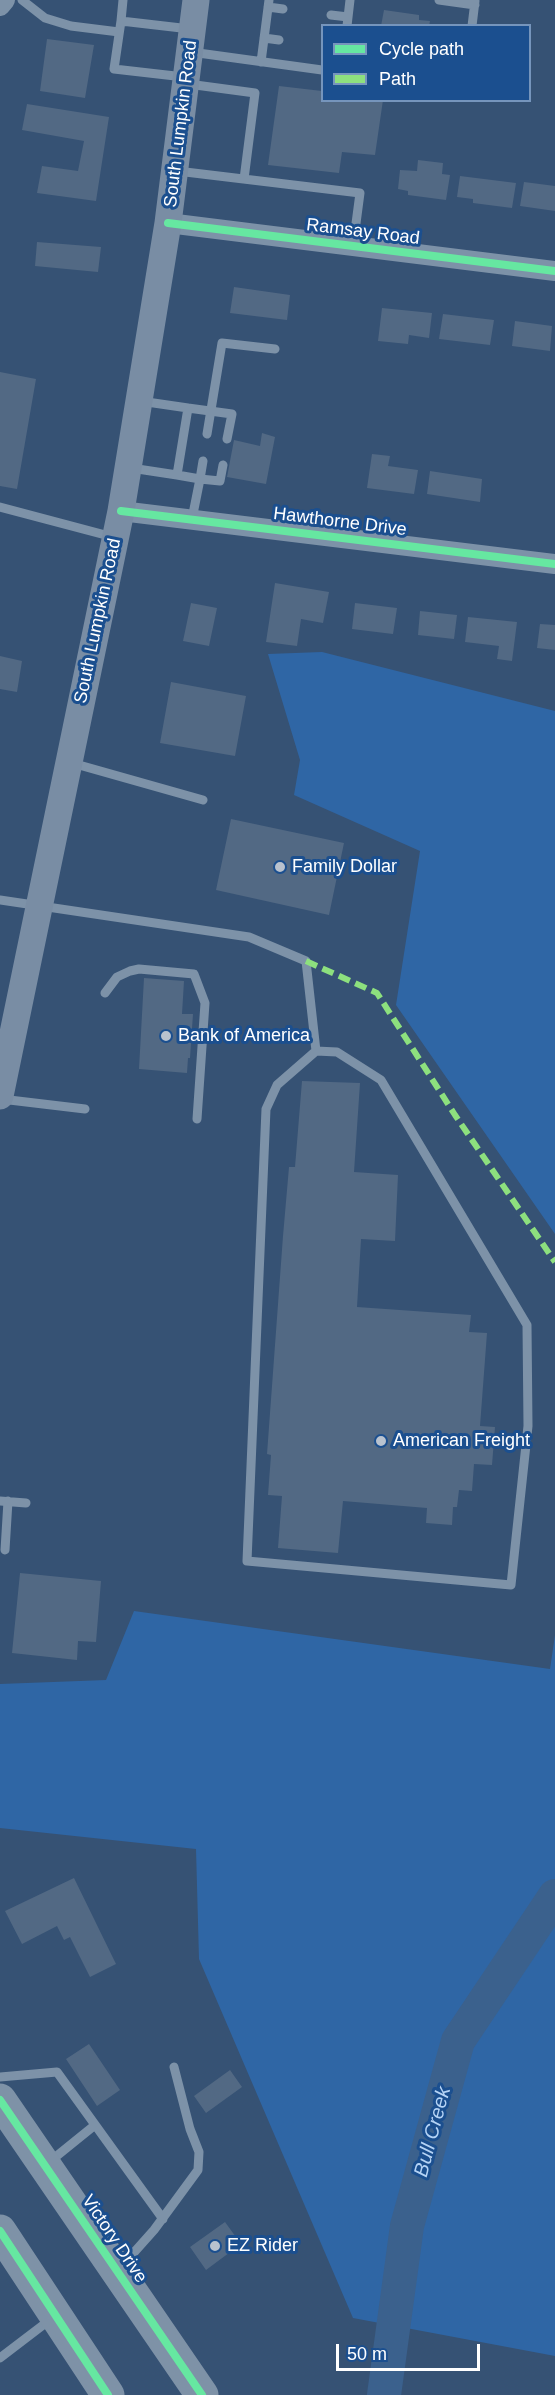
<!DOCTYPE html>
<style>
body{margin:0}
#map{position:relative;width:555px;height:2395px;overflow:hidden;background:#365274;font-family:Helvetica,sans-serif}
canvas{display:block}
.legend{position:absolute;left:321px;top:24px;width:210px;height:78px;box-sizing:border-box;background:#1b4f8f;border:2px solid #7695bc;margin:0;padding:8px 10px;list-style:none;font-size:18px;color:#fff}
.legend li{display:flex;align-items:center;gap:12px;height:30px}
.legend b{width:30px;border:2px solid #7695bc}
.scale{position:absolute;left:336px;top:2344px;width:144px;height:27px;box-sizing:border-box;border:3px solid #fff;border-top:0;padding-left:8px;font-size:18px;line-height:21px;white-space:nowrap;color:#fff;-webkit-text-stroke:4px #1b4f8f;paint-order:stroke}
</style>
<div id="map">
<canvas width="555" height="2395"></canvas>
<ul class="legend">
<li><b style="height:8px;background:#66e7a1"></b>Cycle path</li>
<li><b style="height:8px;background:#8de07e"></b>Path</li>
</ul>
<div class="scale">50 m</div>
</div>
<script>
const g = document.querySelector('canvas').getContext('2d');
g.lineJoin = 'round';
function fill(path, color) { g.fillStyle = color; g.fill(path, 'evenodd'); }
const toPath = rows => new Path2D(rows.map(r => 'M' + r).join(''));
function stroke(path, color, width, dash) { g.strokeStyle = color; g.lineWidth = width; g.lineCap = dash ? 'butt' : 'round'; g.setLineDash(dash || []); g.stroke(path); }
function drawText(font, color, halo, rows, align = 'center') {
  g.font = font + ' Helvetica,sans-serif'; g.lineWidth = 6; g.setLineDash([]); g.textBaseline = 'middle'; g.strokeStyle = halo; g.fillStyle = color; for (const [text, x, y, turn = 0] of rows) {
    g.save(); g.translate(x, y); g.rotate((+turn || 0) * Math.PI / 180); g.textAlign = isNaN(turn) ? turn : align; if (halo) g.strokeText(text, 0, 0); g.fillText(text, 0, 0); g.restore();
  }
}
fill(toPath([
 [322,652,555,711,555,1234,396,1005,420,851,294,795,300,760,268,654],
 [134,1611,550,1669,555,1635,555,2356,353,2318,199,1959,196,1849,0,1828,0,1684,106,1680]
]), '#2f66a5');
stroke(toPath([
 [384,2395,407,2226,458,2041,555,1896]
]), '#3b618d', 34);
fill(toPath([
 [384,10,419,15,419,20,430,21,429,26,381,26],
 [47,39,94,45,85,98,40,91],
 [279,86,322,91,322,100,383,100,375,155,342,152,339,173,268,165],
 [27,104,109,117,96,201,37,193,42,166,78,171,84,141,22,130],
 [418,160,443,163,442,174,450,175,446,200,408,195,408,191,398,189,400,170,417,171],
 [460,176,516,183,512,208,473,203,473,199,457,197],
 [524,182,555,186,555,211,520,206],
 [37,242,101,247,98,272,35,266],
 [234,287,290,295,287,320,230,313],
 [382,308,432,313,429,338,409,335,408,344,378,341],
 [443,314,494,320,490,345,439,339],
 [515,321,552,326,550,351,512,346],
 [0,372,36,379,17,489,0,486],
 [262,433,275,437,266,484,227,477,234,440,260,446],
 [372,454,390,456,388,466,418,470,414,494,367,488],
 [430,471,482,479,480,502,427,494],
 [275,583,329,592,323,623,301,619,297,646,266,642],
 [191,603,217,608,209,646,183,641],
 [355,603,397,608,393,634,352,629],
 [420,611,457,615,454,639,418,635],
 [468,617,517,622,512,661,497,659,499,646,465,642],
 [540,624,555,625,555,650,537,648],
 [0,656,22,661,17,692,0,689],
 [171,682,246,696,235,756,160,743],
 [231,819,344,843,329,915,216,890],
 [144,978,184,981,182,1014,193,1014,190,1058,188,1058,187,1073,139,1069],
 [302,1081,360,1083,354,1172,398,1175,395,1241,361,1239,357,1307,471,1315,469,1332,487,1333,480,1426,495,1427,492,1465,474,1464,472,1491,459,1490,457,1507,453,1507,452,1525,426,1523,427,1508,343,1501,338,1553,278,1548,282,1496,268,1495,271,1455,267,1454,283,1236,289,1167,295,1167],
 [20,1573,101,1581,96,1642,78,1641,77,1660,12,1653],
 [74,1878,116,1964,90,1977,70,1937,64,1940,57,1926,22,1944,5,1911],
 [89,2044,120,2090,97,2106,66,2059],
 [230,2070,242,2087,206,2113,194,2096],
 [225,2222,241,2244,206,2270,190,2247]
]), '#526984');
stroke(toPath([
 [22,0,45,18,71,26,119,32],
 [123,0,121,21,190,29],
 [439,0,475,5],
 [268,7,283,9],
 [331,15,348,17],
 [121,21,114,69,184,77],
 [347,26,350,0],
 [472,26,475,1],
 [264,38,279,40],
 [191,52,322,70],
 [261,62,269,0],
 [188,84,255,93,244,179],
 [177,171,360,193,353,246],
 [188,408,232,414,227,439],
 [207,434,222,343,275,349],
 [203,461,200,479,220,481,223,465],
 [131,468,177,475,188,408,140,401],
 [177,475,200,479,192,519],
 [0,507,113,537],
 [72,763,203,800],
 [0,900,249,937,306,961,316,1051],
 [105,993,117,977,130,971,139,969,194,974,205,1003,197,1119],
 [316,1051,337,1052,381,1080,527,1325,528,1426,511,1585,247,1561,266,1109,277,1085,316,1051],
 [1,1099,85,1109],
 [0,1501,26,1503],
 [5,1550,8,1501],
 [0,2077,57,2072,163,2219],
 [48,2163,95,2125],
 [121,2267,154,2230,198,2170,199,2152,190,2129,174,2067],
 [0,2358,51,2319]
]), '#7d92a8', 9);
stroke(toPath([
 [0,6,5,0],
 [168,223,555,271],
 [121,511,555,564]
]), '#7d92a8', 20);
stroke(toPath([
 [0,1096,121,511,168,223,196,0]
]), '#798da4', 27);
stroke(toPath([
 [0,2100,202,2395],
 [0,2231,108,2395]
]), '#7e92a7', 33);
stroke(toPath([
 [306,961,377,993,455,1115,555,1262]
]), '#8de07e', 6, [12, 6]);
stroke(toPath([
 [168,223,555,271],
 [121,511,555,564],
 [0,2100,202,2395],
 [0,2231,108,2395]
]), '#66e7a1', 8);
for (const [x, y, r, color] of [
 [280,867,6,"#b9c2ce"],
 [166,1036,6,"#b9c2ce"],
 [381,1441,6,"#b9c2ce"],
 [215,2246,6,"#b9c2ce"]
]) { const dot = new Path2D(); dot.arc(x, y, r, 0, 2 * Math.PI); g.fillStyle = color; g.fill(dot); stroke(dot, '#1b4f8f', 2); }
drawText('18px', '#fff', '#1b4f8f', [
 ["South Lumpkin Road",181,124,-83],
 ["Ramsay Road",363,232,7],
 ["Hawthorne Drive",340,522,7],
 ["South Lumpkin Road",98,621,-78],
 ["Victory Drive",114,2239,56]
]);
drawText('18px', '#fff', '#1b4f8f', [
 ["Family Dollar",292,867],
 ["Bank of America",178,1036],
 ["American Freight",393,1441],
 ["EZ Rider",227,2246]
], 'left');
drawText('italic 20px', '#b5d3f5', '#1b4f8f', [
 ["Bull Creek",433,2132,-75]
]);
</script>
